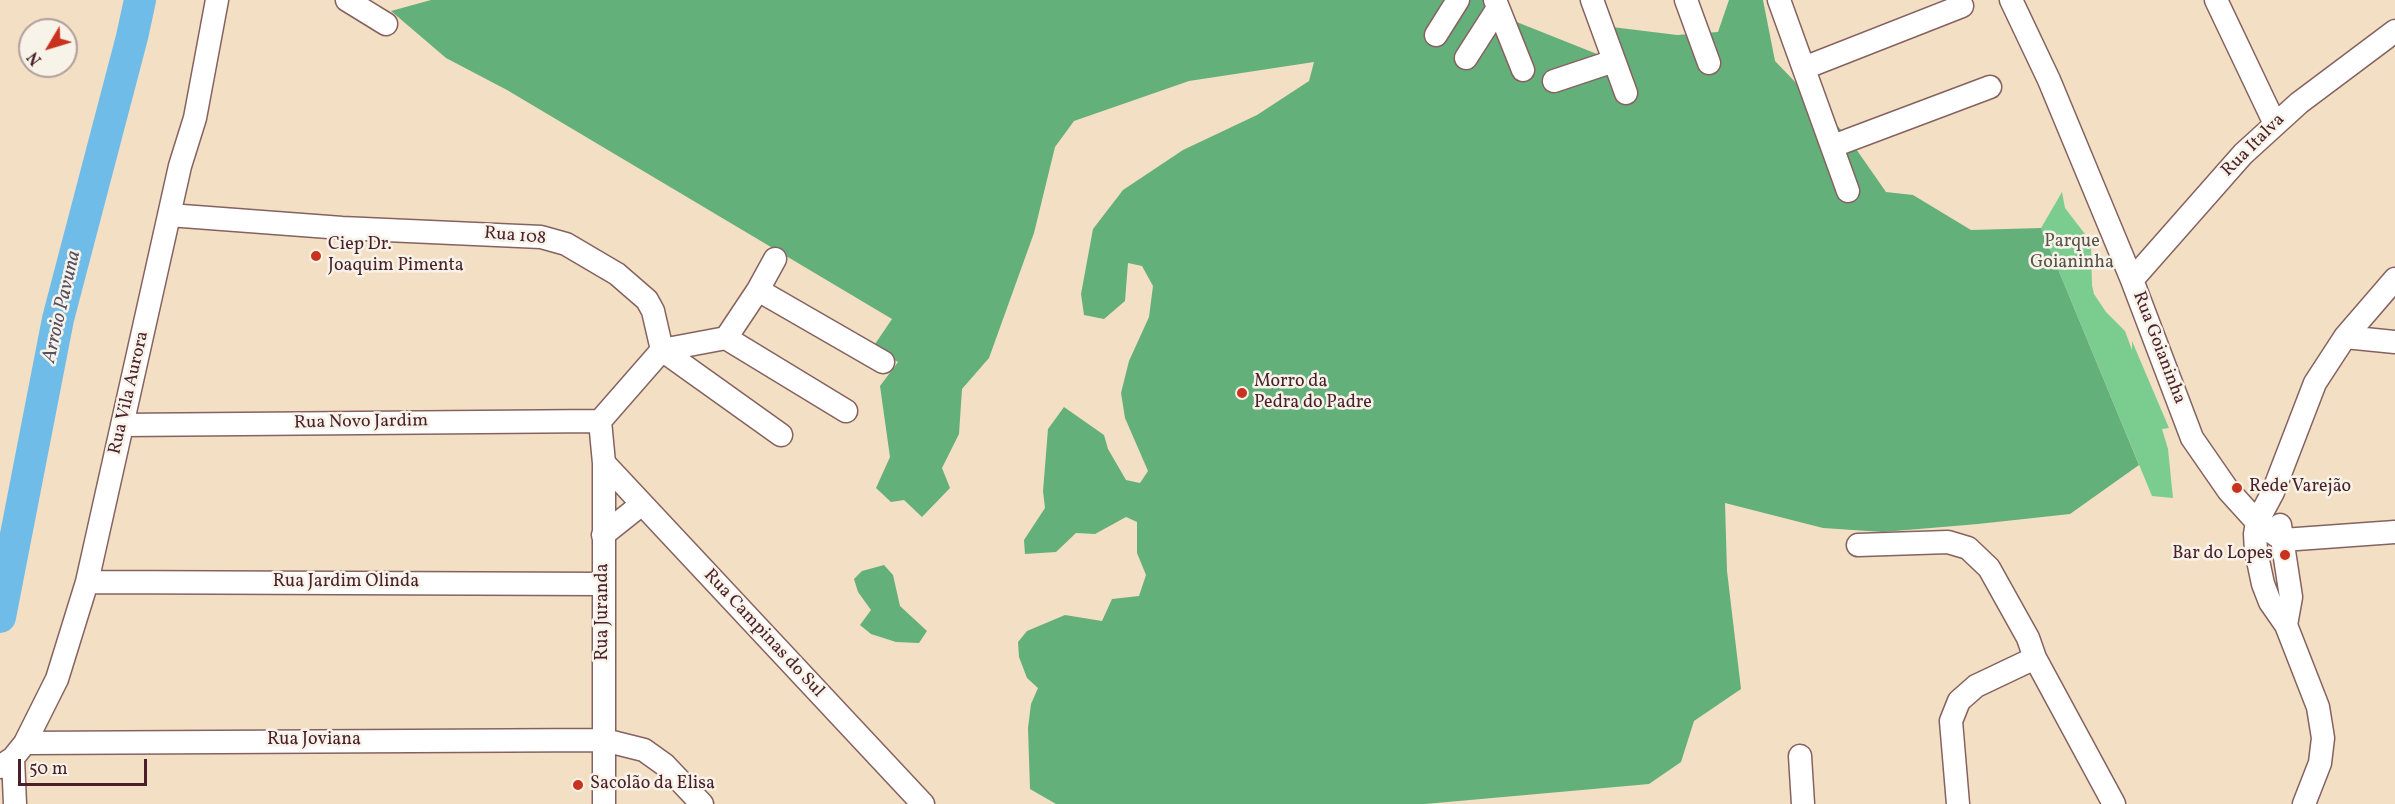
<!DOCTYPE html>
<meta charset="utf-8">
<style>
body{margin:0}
#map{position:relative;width:2395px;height:804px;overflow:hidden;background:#f3dfc3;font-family:Vollkorn,serif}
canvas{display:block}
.north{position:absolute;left:18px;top:18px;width:60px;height:60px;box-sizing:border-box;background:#f7f3e8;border:2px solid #b29e9c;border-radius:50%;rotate:232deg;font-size:16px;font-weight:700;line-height:24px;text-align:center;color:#4a1f2b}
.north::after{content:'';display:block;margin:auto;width:21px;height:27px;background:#c8321e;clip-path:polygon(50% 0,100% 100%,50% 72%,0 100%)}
.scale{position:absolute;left:18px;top:759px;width:129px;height:27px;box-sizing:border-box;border:3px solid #4a1f2b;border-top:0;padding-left:8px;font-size:18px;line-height:21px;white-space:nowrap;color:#4a1f2b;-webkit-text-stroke:4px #f7f3e8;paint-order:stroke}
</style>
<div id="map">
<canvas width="2395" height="804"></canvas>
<div class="north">N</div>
<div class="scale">50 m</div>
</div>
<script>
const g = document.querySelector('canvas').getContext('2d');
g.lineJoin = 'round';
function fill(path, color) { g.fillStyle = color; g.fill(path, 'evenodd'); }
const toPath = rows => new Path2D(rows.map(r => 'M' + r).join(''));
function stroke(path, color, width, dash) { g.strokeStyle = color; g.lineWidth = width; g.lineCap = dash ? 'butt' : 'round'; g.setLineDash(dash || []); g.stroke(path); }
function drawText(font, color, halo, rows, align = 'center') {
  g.font = font + ' Vollkorn,serif'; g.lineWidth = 5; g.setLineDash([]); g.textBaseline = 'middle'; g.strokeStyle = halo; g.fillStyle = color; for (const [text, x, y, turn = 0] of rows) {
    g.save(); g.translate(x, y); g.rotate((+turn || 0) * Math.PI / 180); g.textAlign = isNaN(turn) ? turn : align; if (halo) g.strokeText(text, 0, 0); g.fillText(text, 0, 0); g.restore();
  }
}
fill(toPath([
 [2062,192,2065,208,2088,238,2091,247,2092,285,2094,294,2106,312,2125,331,2132,350,2132,341,2169,428,2162,429,2168,449,2173,498,2152,496,2041,228]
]), '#7bcd8f');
fill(toPath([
 [431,0,1489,0,1489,11,1602,56,1612,27,1677,35,1718,32,1729,0,1763,0,1775,61,1847,136,1886,192,1913,195,1971,230,2041,228,2139,465,2070,514,1978,524,1883,532,1823,528,1725,503,1727,571,1741,689,1694,721,1681,762,1649,784,1425,804,1056,804,1030,789,1028,728,1031,704,1038,688,1027,678,1019,657,1018,642,1027,631,1065,615,1102,621,1112,599,1139,596,1146,575,1137,553,1137,522,1126,517,1095,534,1076,533,1056,552,1025,554,1024,540,1045,508,1043,491,1048,429,1064,407,1104,435,1108,449,1126,480,1140,483,1148,471,1125,418,1121,393,1129,361,1149,317,1153,286,1142,266,1128,263,1125,301,1104,319,1084,315,1081,294,1093,229,1123,190,1183,150,1257,115,1309,81,1314,62,1189,81,1074,121,1055,147,1034,233,989,358,962,389,959,434,942,468,950,488,922,517,904,500,891,502,876,488,890,457,880,386,898,362,873,347,892,319,507,90,446,58,391,11],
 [884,565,893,575,900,606,927,631,919,643,896,642,871,634,860,625,871,610,858,592,854,579,862,571]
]), '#64b07a');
stroke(toPath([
 [0,617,58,319,132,37,140,0]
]), '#70bce9', 32);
const minor = toPath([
 [347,0,386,24],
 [1495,0,1523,70],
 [1592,0,1626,93],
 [1686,0,1709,63],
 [1779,0,1848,191],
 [2011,0,2049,80,2132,280,2192,438,2228,490,2257,522,2283,540,2395,532],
 [2216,0,2275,124],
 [1436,35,1458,0],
 [1466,58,1498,8],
 [1804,68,1962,6],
 [1554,81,1614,61],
 [1833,146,1990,87],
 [169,215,342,228,541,237,566,244,617,274,647,300,653,311,662,350,781,435],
 [2132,280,2243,154,2299,103,2395,31],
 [758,290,883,362],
 [2345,337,2395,342],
 [726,338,758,290,775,259],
 [600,421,604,463,604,804],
 [600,421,662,350,726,338,846,411],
 [122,425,600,421],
 [604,463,923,804],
 [2280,525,2291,597,2286,625],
 [603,535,642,504],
 [1858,545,1948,542,1968,548,1989,568,2028,638,2035,658],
 [87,582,604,584],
 [25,743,604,740,644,750,665,765,702,804],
 [1800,756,1803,804],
 [13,758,15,804],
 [0,767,13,758,25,743,57,679,87,582,180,166,195,118,217,0],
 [1958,804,1951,721,1959,701,1976,686,2035,658,2114,804],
 [2304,804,2320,763,2323,738,2318,707,2286,625,2270,602,2263,584,2256,551,2255,534,2257,522,2273,492,2315,383,2345,337,2395,279]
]);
stroke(minor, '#856260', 25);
stroke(minor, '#fff', 22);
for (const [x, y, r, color] of [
 [316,256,6,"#c8321e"],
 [1242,393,6,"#c8321e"],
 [2237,488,6,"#c8321e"],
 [2285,555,6,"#c8321e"],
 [578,785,6,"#c8321e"]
]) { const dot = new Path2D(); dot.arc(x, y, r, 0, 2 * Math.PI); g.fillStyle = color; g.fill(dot); stroke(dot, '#f7f3e8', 2); }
drawText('18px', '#4a1f2b', '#f7f3e8', [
 ["Rua Italva",2254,146,-45],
 ["Rua 108",515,237,5],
 ["Rua Goianinha",2158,348,69],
 ["Rua Vila Aurora",130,393,-77],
 ["Rua Novo Jardim",361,423,-1],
 ["Rua Jardim Olinda",346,583],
 ["Rua Juranda",604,612,-90],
 ["Rua Campinas do Sul",763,634,47],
 ["Rua Joviana",314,741]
]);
drawText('18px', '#595349', '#f7f3e8', [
 ["Parque",2072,243],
 ["Goianinha",2072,264]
]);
drawText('18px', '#4a1f2b', '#f7f3e8', [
 ["Ciep Dr.",328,246],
 ["Joaquim Pimenta",328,267],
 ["Morro da",1254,383],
 ["Pedra do Padre",1254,404],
 ["Rede Varejão",2249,488],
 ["Bar do Lopes",2273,555,"right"],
 ["Sacolão da Elisa",590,785]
], 'left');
drawText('italic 20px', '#554e64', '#f7f3e8', [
 ["Arroio Pavuna",63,307,-77]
]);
</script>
